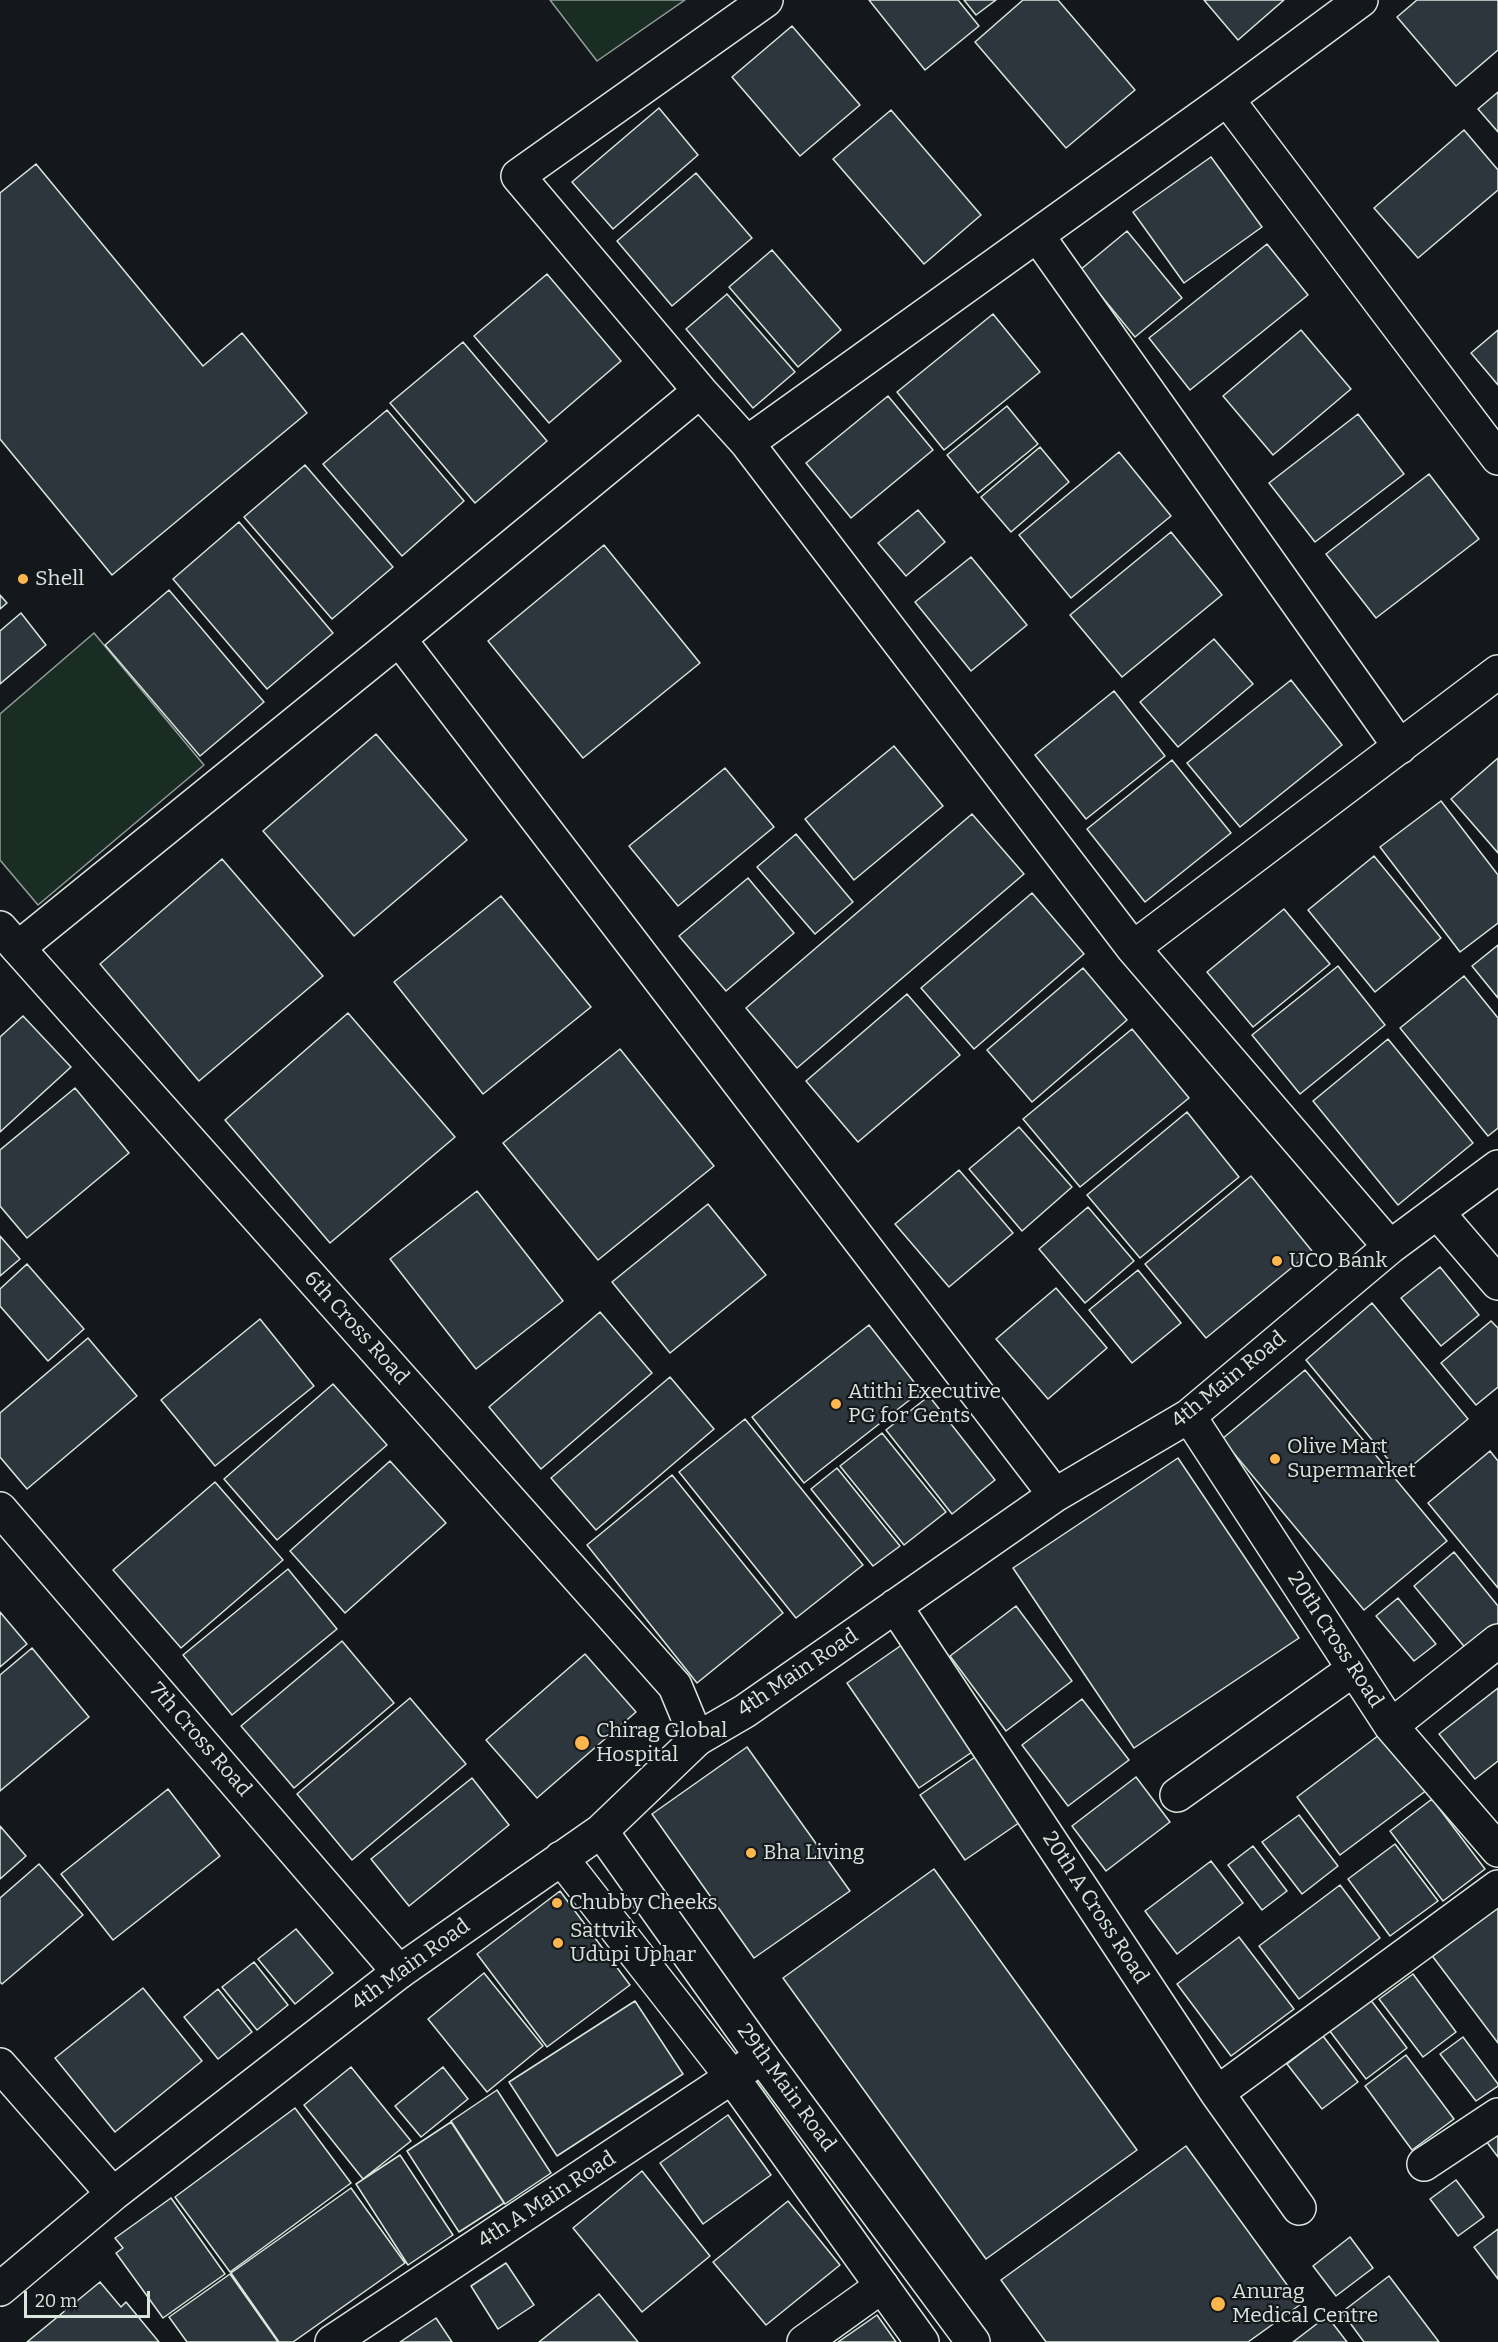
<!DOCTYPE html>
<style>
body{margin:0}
#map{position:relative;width:1498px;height:2342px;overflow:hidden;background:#14181c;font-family:Bitter,serif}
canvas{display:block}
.scale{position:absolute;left:24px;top:2291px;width:126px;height:27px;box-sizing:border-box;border:3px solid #d8e6dc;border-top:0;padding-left:8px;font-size:18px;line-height:21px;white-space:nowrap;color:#d8e6dc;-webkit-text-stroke:4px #14181c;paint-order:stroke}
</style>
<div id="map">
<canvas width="1498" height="2342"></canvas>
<div class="scale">20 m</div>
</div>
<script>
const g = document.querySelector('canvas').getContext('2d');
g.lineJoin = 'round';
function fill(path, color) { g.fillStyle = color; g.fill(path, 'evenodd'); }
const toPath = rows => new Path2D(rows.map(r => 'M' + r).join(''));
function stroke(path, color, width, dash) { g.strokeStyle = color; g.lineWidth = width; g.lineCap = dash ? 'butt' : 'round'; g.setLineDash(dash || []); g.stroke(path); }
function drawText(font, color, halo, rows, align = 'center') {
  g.font = font + ' Bitter,serif'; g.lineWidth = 4.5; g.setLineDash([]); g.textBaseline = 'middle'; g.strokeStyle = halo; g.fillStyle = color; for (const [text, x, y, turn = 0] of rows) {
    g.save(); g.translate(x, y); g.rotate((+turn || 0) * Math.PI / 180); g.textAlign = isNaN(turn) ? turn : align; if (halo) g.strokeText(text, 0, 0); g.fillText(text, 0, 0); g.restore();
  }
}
const green = toPath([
 [550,0,685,0,597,61,550,0],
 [94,633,204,765,38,905,0,860,0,714,94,633]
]);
fill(green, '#1a2d24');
stroke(green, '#939e99', 1.5);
const building = toPath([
 [869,0,958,0,979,26,925,70,869,0],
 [964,0,996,0,976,15,964,0],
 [1023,0,1058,0,1135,90,1066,148,975,42,1023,0],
 [1204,0,1284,0,1238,40,1204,0],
 [1417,0,1498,0,1498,50,1456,86,1397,17,1417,0],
 [792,26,860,105,800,156,732,77,792,26],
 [1498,92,1498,132,1478,109,1498,92],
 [659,108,698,155,613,229,572,182,659,108],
 [891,110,981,215,924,264,833,159,891,110],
 [1464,130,1498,170,1498,190,1418,258,1374,208,1464,130],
 [1211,157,1262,227,1184,283,1133,212,1211,157],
 [36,164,203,366,242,333,307,413,112,575,0,439,0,193,36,164],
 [696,173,752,238,672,306,617,241,696,173],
 [1127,231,1182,298,1135,337,1080,270,1127,231],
 [1267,244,1308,295,1190,390,1149,338,1267,244],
 [772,250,841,330,798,367,729,287,772,250],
 [547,274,621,361,549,423,474,336,547,274],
 [727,294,795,372,753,408,686,329,727,294],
 [993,314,1040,372,944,450,897,392,993,314],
 [1301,330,1351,389,1273,455,1223,396,1301,330],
 [1498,330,1498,385,1471,353,1498,330],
 [463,342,547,441,475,503,390,403,463,342],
 [888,396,933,450,851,518,806,463,888,396],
 [1007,406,1038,444,978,493,947,455,1007,406],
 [387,410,464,501,402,556,323,464,387,410],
 [1358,414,1404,474,1315,542,1269,483,1358,414],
 [1040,447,1069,482,1011,532,981,497,1040,447],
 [1119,452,1171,516,1071,598,1019,535,1119,452],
 [305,465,393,567,332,619,244,517,305,465],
 [1429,474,1479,539,1376,618,1326,554,1429,474],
 [918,510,945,542,906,576,878,543,918,510],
 [239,522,333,633,267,689,173,579,239,522],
 [1171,532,1222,595,1122,677,1070,615,1171,532],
 [604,545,700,663,583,758,488,641,604,545],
 [971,557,1027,625,971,671,915,602,971,557],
 [169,590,264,702,200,756,105,645,169,590],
 [0,595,7,603,0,609,0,595],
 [21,613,46,645,0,684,0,631,21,613],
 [1214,639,1253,684,1178,747,1140,702,1214,639],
 [1291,680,1342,745,1240,827,1187,763,1291,680],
 [1114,691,1165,756,1086,819,1035,755,1114,691],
 [376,734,467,840,354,936,263,831,376,734],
 [894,746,943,806,854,880,805,819,894,746],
 [1498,758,1498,853,1451,799,1498,758],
 [1172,760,1231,833,1145,902,1087,829,1172,760],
 [725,768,774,827,678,906,629,846,725,768],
 [1441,801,1498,875,1498,923,1460,952,1380,847,1441,801],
 [972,814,1024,874,797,1068,746,1008,972,814],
 [796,834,853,902,815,934,757,867,796,834],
 [1374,856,1441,938,1375,992,1308,910,1374,856],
 [222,859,323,976,199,1081,100,964,222,859],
 [748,878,794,933,726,991,679,936,748,878],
 [1032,893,1084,954,974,1049,921,988,1032,893],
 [501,896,591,1007,483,1094,394,982,501,896],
 [1284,909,1330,964,1253,1027,1207,972,1284,909],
 [1498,945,1498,998,1472,966,1498,945],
 [1338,966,1385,1025,1300,1094,1252,1035,1338,966],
 [1083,968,1127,1020,1032,1102,987,1050,1083,968],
 [1464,976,1498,1018,1498,1128,1488,1136,1400,1028,1464,976],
 [907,994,960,1055,858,1142,806,1081,907,994],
 [348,1013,455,1137,330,1243,225,1120,348,1013],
 [23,1016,71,1067,0,1132,0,1037,23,1016],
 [1132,1029,1189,1098,1080,1187,1023,1119,1132,1029],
 [1388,1039,1473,1143,1398,1205,1313,1101,1388,1039],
 [620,1049,714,1166,598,1260,503,1143,620,1049],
 [75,1088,129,1153,27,1238,0,1206,0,1150,75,1088],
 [1187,1112,1239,1177,1140,1258,1087,1195,1187,1112],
 [1019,1127,1072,1187,1022,1231,969,1169,1019,1127],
 [959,1170,1013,1233,949,1287,895,1224,959,1170],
 [1251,1176,1312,1251,1206,1338,1145,1264,1251,1176],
 [477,1191,563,1301,476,1369,390,1259,477,1191],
 [708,1204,766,1275,670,1353,612,1282,708,1204],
 [1088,1207,1134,1261,1085,1303,1039,1249,1088,1207],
 [0,1236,20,1259,0,1276,0,1236],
 [27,1264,84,1329,48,1361,0,1306,0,1289,27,1264],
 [1440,1267,1479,1315,1441,1346,1401,1298,1440,1267],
 [1138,1270,1181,1323,1132,1363,1089,1310,1138,1270],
 [1056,1288,1107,1348,1048,1399,996,1339,1056,1288],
 [1372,1303,1468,1419,1401,1475,1306,1360,1372,1303],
 [600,1312,652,1373,541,1469,489,1407,600,1312],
 [260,1319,314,1386,215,1466,161,1400,260,1319],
 [1491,1321,1498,1328,1498,1387,1476,1405,1441,1363,1491,1321],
 [869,1325,921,1391,804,1483,752,1417,869,1325],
 [88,1338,137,1396,27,1489,0,1457,0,1413,88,1338],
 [1305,1370,1447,1541,1364,1610,1222,1439,1305,1370],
 [670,1377,714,1429,596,1530,551,1478,670,1377],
 [333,1384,387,1445,277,1540,224,1479,333,1384],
 [929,1396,995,1480,952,1514,886,1430,929,1396],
 [745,1419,863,1565,796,1618,679,1472,745,1419],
 [882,1433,946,1512,904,1545,840,1466,882,1433],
 [1490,1451,1498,1461,1498,1588,1428,1503,1490,1451],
 [1178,1458,1299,1638,1134,1748,1013,1568,1178,1458],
 [390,1461,446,1523,345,1613,290,1551,390,1461],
 [837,1468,900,1546,873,1566,811,1489,837,1468],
 [672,1475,783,1613,697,1683,587,1545,672,1475],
 [215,1482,283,1560,181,1648,113,1570,215,1482],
 [1454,1552,1498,1606,1498,1627,1468,1651,1414,1586,1454,1552],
 [288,1569,337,1629,232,1715,183,1655,288,1569],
 [1398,1598,1436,1644,1414,1661,1376,1616,1398,1598],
 [1016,1606,1072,1681,1006,1731,950,1656,1016,1606],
 [0,1612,27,1644,0,1667,0,1612],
 [342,1641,394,1703,294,1788,241,1726,342,1641],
 [906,1642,978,1748,919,1788,847,1683,906,1642],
 [32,1648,89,1717,0,1791,0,1675,32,1648],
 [585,1654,636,1712,537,1798,486,1740,585,1654],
 [1498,1688,1498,1761,1475,1779,1439,1734,1498,1688],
 [410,1698,466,1764,352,1860,297,1794,410,1698],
 [1082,1699,1129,1760,1068,1806,1022,1745,1082,1699],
 [1391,1726,1435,1784,1340,1855,1297,1797,1391,1726],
 [747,1747,850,1891,754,1958,652,1814,747,1747],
 [981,1753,1026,1818,965,1860,920,1795,981,1753],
 [1136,1777,1170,1822,1106,1871,1072,1826,1136,1777],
 [472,1778,509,1825,409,1906,371,1859,472,1778],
 [168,1789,220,1856,113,1940,61,1874,168,1789],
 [1432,1799,1485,1869,1443,1901,1390,1831,1432,1799],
 [1299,1815,1338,1866,1302,1894,1262,1842,1299,1815],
 [0,1826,26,1856,0,1879,0,1826],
 [1395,1844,1438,1901,1390,1936,1348,1879,1395,1844],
 [1253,1846,1287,1891,1262,1910,1228,1865,1253,1846],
 [1211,1861,1243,1903,1177,1954,1145,1911,1211,1861],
 [39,1864,83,1915,2,1984,0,1982,0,1898,39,1864],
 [934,1869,1137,2150,986,2259,783,1978,934,1869],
 [1340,1885,1380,1938,1299,1999,1259,1946,1340,1885],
 [560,1891,630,1985,547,2047,477,1954,560,1891],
 [1498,1902,1498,2043,1430,1953,1498,1902],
 [296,1929,333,1973,295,2004,258,1959,296,1929],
 [1239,1937,1294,2009,1231,2056,1177,1984,1239,1937],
 [254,1962,288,2005,257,2030,222,1987,254,1962],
 [484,1973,543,2046,487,2092,428,2019,484,1973],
 [1413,1974,1456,2032,1423,2057,1379,1999,1413,1974],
 [143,1988,202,2061,115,2132,55,2058,143,1988],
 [218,1989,252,2032,218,2059,184,2017,218,1989],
 [1367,1995,1407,2048,1366,2079,1326,2026,1367,1995],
 [635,2001,683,2074,557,2156,509,2082,635,2001],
 [1323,2036,1358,2082,1322,2109,1287,2064,1323,2036],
 [1463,2037,1498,2084,1498,2086,1476,2101,1440,2054,1463,2037],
 [1406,2055,1454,2119,1412,2150,1365,2086,1406,2055],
 [351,2067,411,2141,363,2179,304,2105,351,2067],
 [443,2067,468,2099,421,2137,395,2106,443,2067],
 [497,2090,551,2173,505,2204,451,2121,497,2090],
 [295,2108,351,2183,230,2272,175,2197,295,2108],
 [728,2115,771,2175,703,2224,660,2163,728,2115],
 [451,2122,504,2203,459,2232,407,2151,451,2122],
 [1498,2132,1498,2157,1486,2141,1498,2132],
 [1186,2146,1301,2304,1248,2342,1046,2342,1001,2280,1186,2146],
 [400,2155,453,2235,408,2265,356,2184,400,2155],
 [642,2171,710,2256,642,2312,573,2228,642,2171],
 [1456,2180,1484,2217,1458,2236,1430,2199,1456,2180],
 [351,2188,405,2263,293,2342,279,2342,231,2273,351,2188],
 [171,2198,225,2274,163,2318,116,2253,123,2248,115,2238,171,2198],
 [788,2201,840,2265,766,2325,713,2262,788,2201],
 [1498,2229,1498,2279,1474,2247,1498,2229],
 [1350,2237,1373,2268,1336,2296,1313,2266,1350,2237],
 [506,2263,534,2305,498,2329,471,2286,506,2263],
 [230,2274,278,2342,187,2342,169,2317,230,2274],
 [1389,2276,1439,2342,1364,2342,1342,2312,1389,2276],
 [100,2282,121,2307,126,2302,159,2342,27,2342,100,2282],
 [599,2294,638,2342,539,2342,599,2294],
 [877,2315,896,2342,838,2342,877,2315],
 [1327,2316,1347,2342,1293,2342,1327,2316],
 [436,2318,452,2342,400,2342,436,2318]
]);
fill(building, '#2c363c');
stroke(building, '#d8e6dc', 1.5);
const minor = toPath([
 [766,0,518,176,700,391,747,443,1133,948,1390,1247],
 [1227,99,1498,458],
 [1037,235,1400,747],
 [747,443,1227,99,1361,0],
 [399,639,1055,1495],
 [18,948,399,639,700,391],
 [1133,948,1498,672],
 [1437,1212,1498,1283],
 [1189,1416,1391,1726,1498,1850],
 [895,1606,1217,2093,1299,2208],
 [1391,1726,1498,1641],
 [697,1739,745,1711,1055,1495,1189,1416,1390,1247,1498,1167],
 [1177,1795,1354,1669],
 [0,2065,113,2194],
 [1217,2093,1498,1887],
 [1424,2164,1498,2115],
 [0,2289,113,2194,399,1972],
 [332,2342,762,2057],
 [804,2342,882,2286]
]);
const secondary = toPath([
 [0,928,675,1686,697,1739,601,1831,399,1972,0,1509],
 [601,1831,762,2057,973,2342],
 [561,1858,732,2077,922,2342]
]);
stroke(minor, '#d8e6dc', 36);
stroke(secondary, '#d8e6dc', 36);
stroke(minor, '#14181c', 33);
stroke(secondary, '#14181c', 33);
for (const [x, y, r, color] of [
 [23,579,6,"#ffb74d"],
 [1277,1261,6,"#ffb74d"],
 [836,1404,6,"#ffb74d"],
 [1275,1459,6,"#ffb74d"],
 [582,1743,8,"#ffb74d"],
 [751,1853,6,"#ffb74d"],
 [557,1903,6,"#ffb74d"],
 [558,1943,6,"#ffb74d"],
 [1218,2304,8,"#ffb74d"]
]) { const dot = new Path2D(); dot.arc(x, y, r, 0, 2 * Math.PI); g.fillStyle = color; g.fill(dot); stroke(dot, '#14181c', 2); }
drawText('21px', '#d8e6dc', '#14181c', [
 ["Shell",35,579],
 ["UCO Bank",1289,1261],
 ["Atithi Executive",848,1392],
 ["PG for Gents",848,1416],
 ["Olive Mart",1287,1447],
 ["Supermarket",1287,1471],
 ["Chirag Global",596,1731],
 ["Hospital",596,1755],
 ["Bha Living",763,1853],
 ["Chubby Cheeks",569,1903],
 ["Sattvik",570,1931],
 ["Udupi Uphar",570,1955],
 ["Anurag",1232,2292],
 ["Medical Centre",1232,2316]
], 'left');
drawText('21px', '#d8e6dc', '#14181c', [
 ["6th Cross Road",356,1328,48],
 ["4th Main Road",1229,1380,-39],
 ["20th Cross Road",1335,1640,57],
 ["4th Main Road",798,1673,-34],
 ["7th Cross Road",200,1740,49],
 ["20th A Cross Road",1095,1908,57],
 ["4th Main Road",411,1965,-36],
 ["29th Main Road",786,2088,54],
 ["4th A Main Road",547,2200,-33]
]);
</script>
